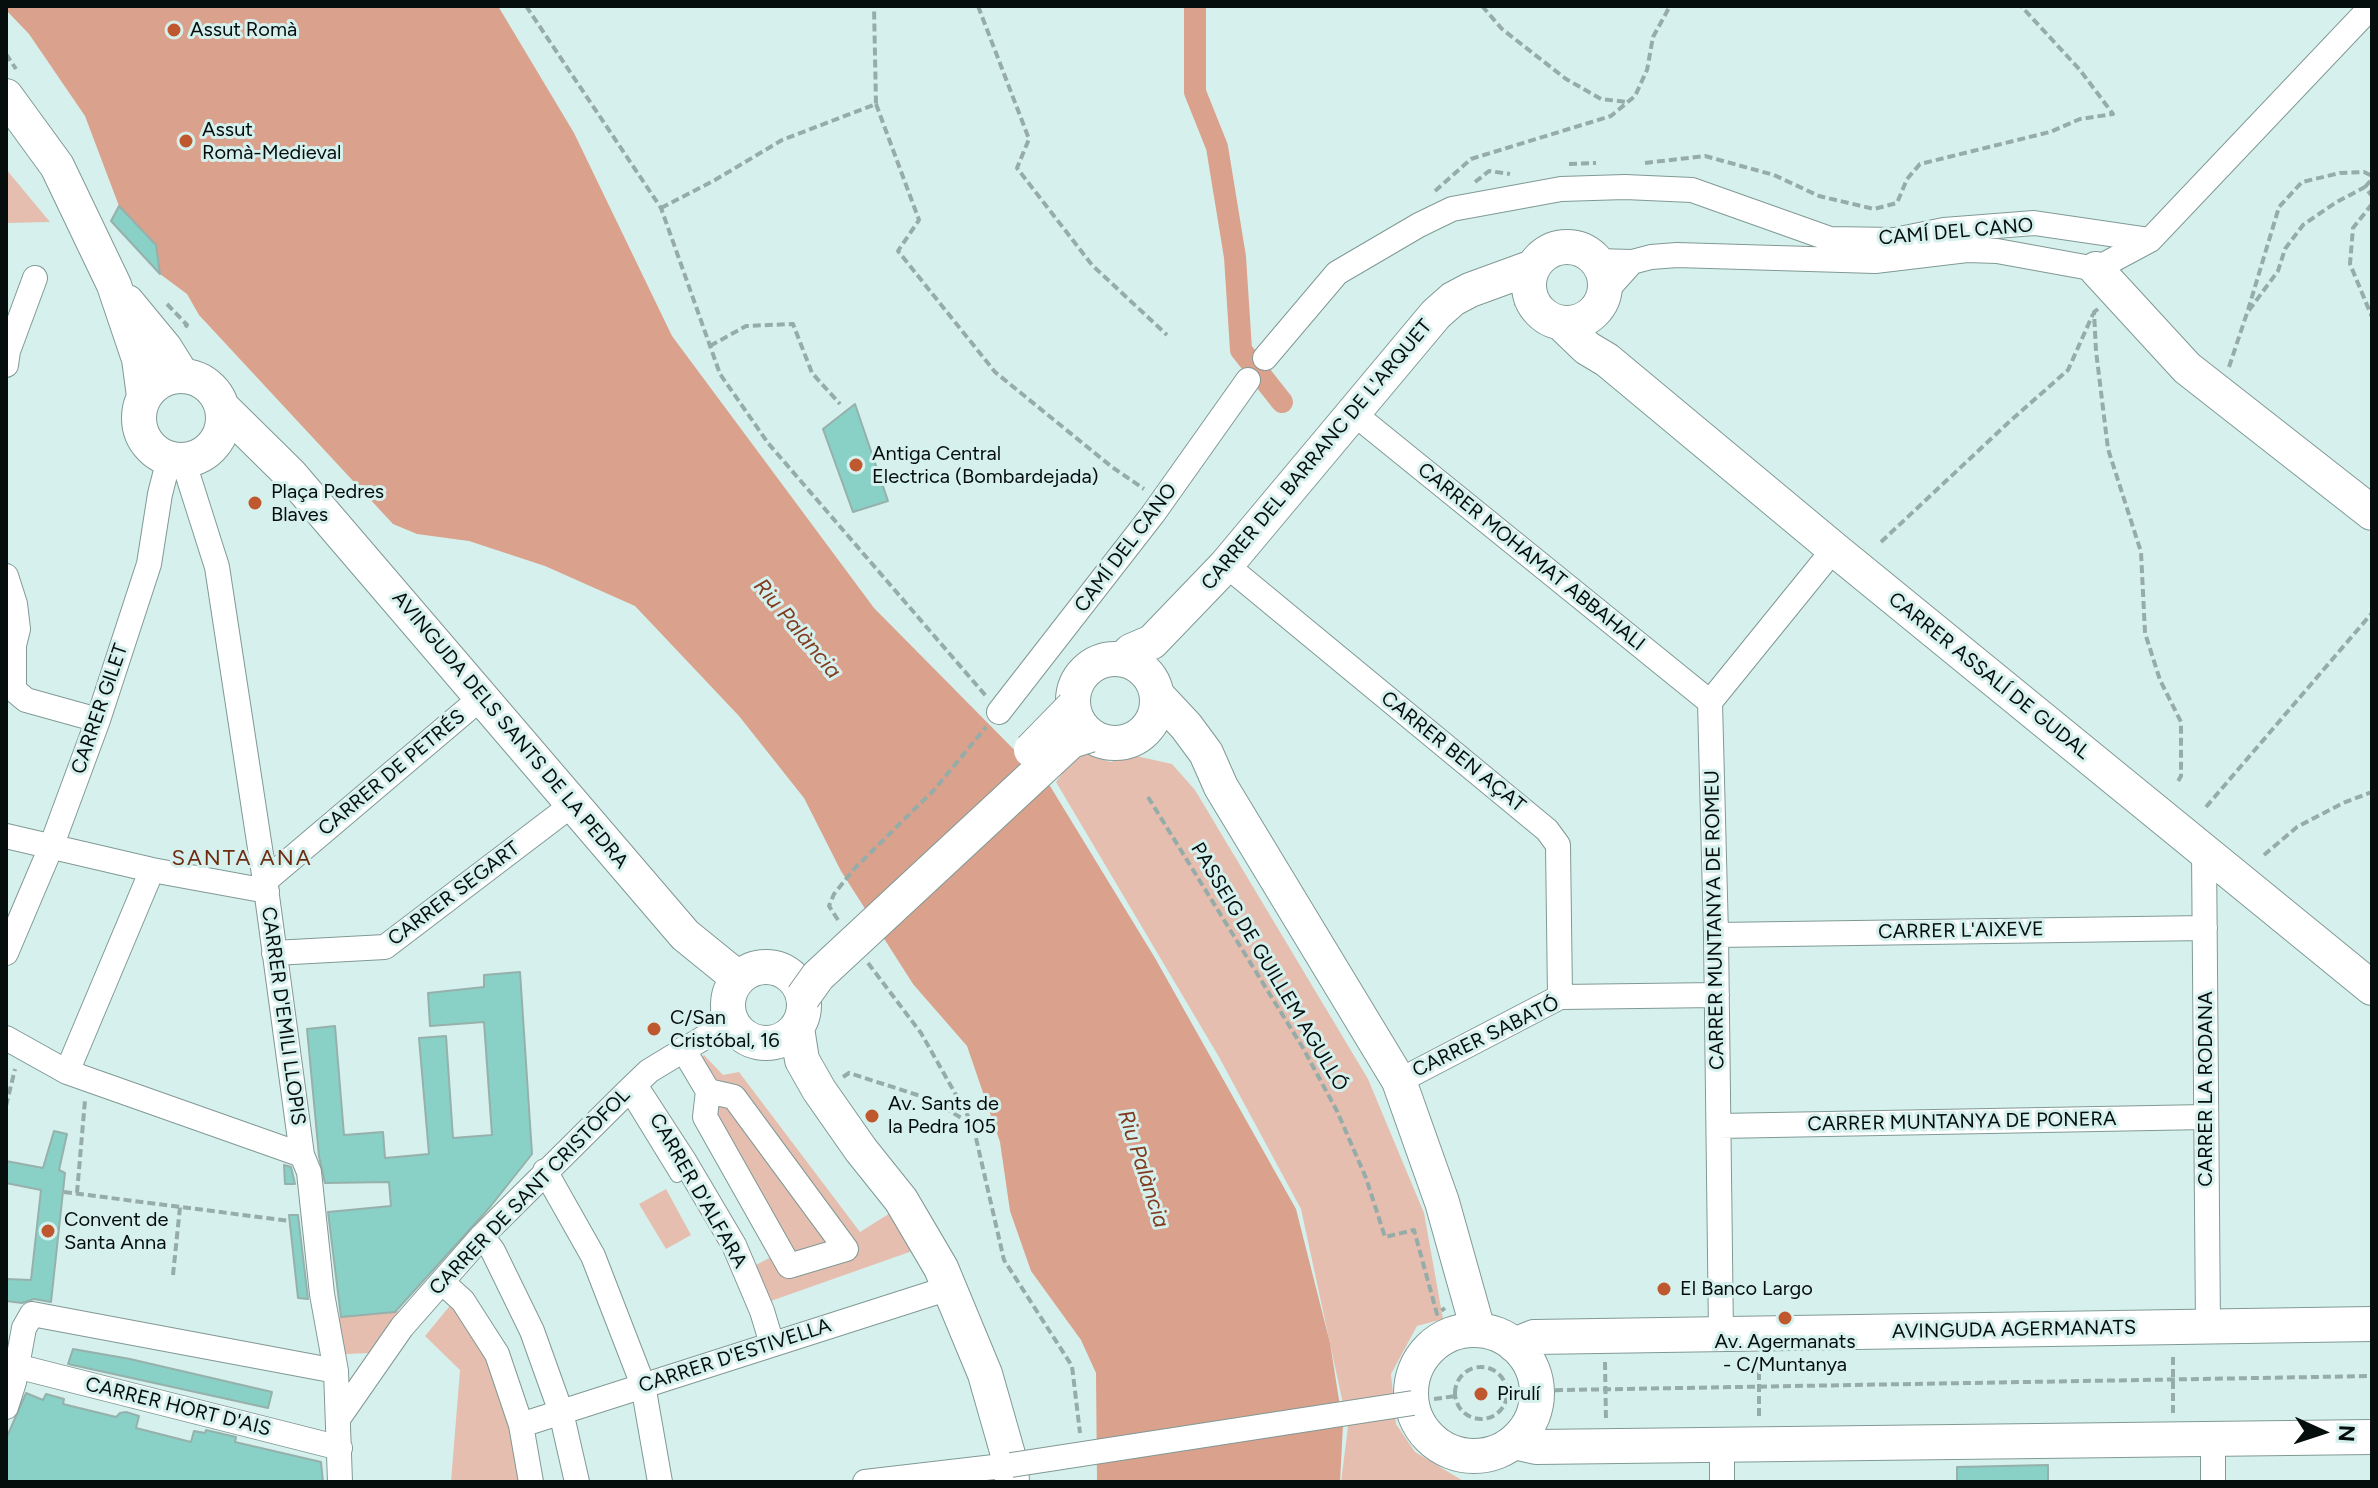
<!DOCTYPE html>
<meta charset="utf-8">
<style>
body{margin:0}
#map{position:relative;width:2378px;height:1488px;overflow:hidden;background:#d6f1ed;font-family:Figtree,sans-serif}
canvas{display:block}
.frame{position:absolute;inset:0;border:8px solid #050e0d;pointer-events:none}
.north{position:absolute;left:2282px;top:1392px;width:80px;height:80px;-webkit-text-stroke:6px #d6f1ed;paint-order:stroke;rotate:93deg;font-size:22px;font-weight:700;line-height:32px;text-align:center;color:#050e0d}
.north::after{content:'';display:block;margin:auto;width:28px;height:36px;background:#050e0d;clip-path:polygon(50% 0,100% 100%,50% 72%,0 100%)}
</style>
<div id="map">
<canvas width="2378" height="1488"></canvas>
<div class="frame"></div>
<div class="north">N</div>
</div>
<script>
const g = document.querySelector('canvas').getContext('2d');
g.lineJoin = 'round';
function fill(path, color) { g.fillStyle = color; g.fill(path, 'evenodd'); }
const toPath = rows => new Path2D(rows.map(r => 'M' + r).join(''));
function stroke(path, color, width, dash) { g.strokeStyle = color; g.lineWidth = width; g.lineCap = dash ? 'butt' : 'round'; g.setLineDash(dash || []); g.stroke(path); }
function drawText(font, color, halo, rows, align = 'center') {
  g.font = font + ' Figtree,sans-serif'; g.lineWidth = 6; g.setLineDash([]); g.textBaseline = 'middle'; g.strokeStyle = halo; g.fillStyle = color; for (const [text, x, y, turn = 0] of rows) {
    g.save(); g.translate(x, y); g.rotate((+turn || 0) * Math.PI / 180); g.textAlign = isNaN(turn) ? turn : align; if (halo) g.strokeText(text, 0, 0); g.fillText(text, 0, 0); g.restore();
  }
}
fill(toPath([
 [6,169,25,192,50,222,6,223],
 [1079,750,1110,762,1136,756,1172,764,1195,790,1368,1079,1424,1213,1443,1319,1417,1326,1391,1374,1396,1424,1415,1452,1465,1482,1341,1482,1348,1427,1301,1209,1219,1057,1056,782],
 [704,1055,723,1075,739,1072,860,1232,895,1210,918,1249,768,1302,752,1267,781,1252,684,1073],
 [666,1189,691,1235,666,1249,639,1204],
 [458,1296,497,1354,531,1482,451,1482,460,1370,425,1336],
 [400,1311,371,1353,346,1354,339,1348,333,1318]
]), '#e5beb0');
fill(toPath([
 [6,6,498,6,574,133,672,336,874,608,1050,786,1155,958,1296,1209,1330,1343,1343,1425,1340,1482,1097,1482,1096,1373,1081,1340,1031,1271,1010,1211,1000,1142,967,1046,913,984,841,871,804,798,739,716,635,606,545,566,469,541,417,534,393,524,199,315,187,294,160,274,156,245,119,206,85,116,29,34,6,10]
]), '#daa18c');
stroke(toPath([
 [1195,6,1195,92,1217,147,1235,257,1241,350,1282,402]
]), '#daa18c', 22);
const building = toPath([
 [119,206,156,245,160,274,111,221,119,206],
 [855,404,888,501,853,512,823,429,855,404],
 [520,972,532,1154,490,1207,395,1312,341,1317,328,1212,391,1206,389,1182,325,1183,319,1156,307,1029,335,1026,344,1135,383,1132,385,1158,429,1154,419,1038,446,1036,453,1138,492,1135,484,1022,430,1026,428,993,484,987,484,975,520,972],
 [54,1131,67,1134,59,1170,65,1173,51,1302,34,1299,22,1303,6,1301,6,1279,31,1280,41,1190,6,1183,6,1161,43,1168,54,1131],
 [284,1165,291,1167,295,1184,285,1184,284,1165],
 [289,1215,298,1215,308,1299,298,1298,289,1215],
 [73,1349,130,1359,272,1392,268,1408,68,1364,73,1349],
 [26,1393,43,1400,46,1394,64,1399,63,1404,116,1417,120,1413,126,1412,139,1416,136,1428,191,1442,194,1431,205,1433,206,1430,236,1437,235,1442,321,1462,323,1482,6,1482,6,1439,26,1393],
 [2048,1465,2048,1482,1957,1482,1957,1467,2048,1465]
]);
fill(building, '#89d1c6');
stroke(building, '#96b0ab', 2);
const lane = toPath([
 [626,1093,677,1176]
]);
const street = toPath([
 [1597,261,1632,262,1651,257,1677,255,1875,261,1967,250,1997,251,2096,269,2150,240,2372,6],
 [1605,292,1632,262],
 [1265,358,1337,273,1419,225,1452,209,1561,189,1625,187,1692,190,1830,239,1895,240,1944,230,2034,223,2150,240],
 [6,365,8,351,35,278],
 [1352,412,1710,702],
 [183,460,217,567,265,881,302,1155,309,1172,322,1294,336,1371,340,1482],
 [1226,565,1547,830,1558,845,1560,997],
 [6,576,15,604,18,629,14,645,14,690,26,700,98,720],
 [999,712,1153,514,1248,380],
 [6,836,152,870,267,891],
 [2204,851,2208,1326],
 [265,881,482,697],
 [1716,935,2205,928],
 [6,953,51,847,98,720,149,564,160,494,169,459],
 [274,953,385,947,573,804],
 [715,1031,729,1000],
 [6,1038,67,1072,302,1155],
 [683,1049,708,1091],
 [67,1072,152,870],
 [1399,1081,1560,997,1717,995],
 [635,1085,685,1162,734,1245,762,1311,772,1344],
 [708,1091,734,1097,846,1249,789,1266,705,1117,708,1091],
 [1719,1126,2206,1117],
 [545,1171,593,1256,643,1385,660,1482],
 [482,1236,493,1251,532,1331,561,1412,577,1482],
 [442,1282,463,1301,497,1354,521,1425,531,1482],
 [1721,1334,1716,935,1710,702,1834,549],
 [16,1366,340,1448],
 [6,1407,14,1382,24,1328,32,1314,336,1371],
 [340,1416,402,1327,482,1236,626,1093,649,1071,715,1031,740,1033],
 [521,1425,949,1288],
 [2213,1438,2213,1482],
 [1722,1445,1722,1482],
 [865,1482,1011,1465]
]);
const secondary = toPath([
 [6,96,57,166,114,285,139,359,144,396],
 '1529 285a38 38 0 1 1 76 0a38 38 0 1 1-76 0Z',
 [2096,269,2187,368,2372,513],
 [127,302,165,348,182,375],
 [1561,323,1587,348,1607,360,1834,549,2372,988],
 '139 418a42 42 0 1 1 84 0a42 42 0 1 1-84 0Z',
 [222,407,290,474,685,935,738,978],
 [1124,658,1131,651,1152,642,1226,565,1436,314,1453,299,1470,290,1533,267],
 '1073 701a42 42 0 1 1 84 0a42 42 0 1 1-84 0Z',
 [1157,695,1186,726,1206,753,1221,787,1399,1081,1442,1202,1478,1330],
 '728 1005a38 38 0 1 1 76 0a38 38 0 1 1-76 0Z',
 [797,1028,802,1060,819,1090,861,1150,901,1200,941,1268,985,1374,1011,1465,1012,1482],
 '1411 1393a63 63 0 1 1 126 0a63 63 0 1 1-126 0Z',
 [1514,1345,1534,1337,2372,1324],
 [1514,1442,1536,1447,2372,1437]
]);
stroke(lane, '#809995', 14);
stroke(street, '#809995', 26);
stroke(secondary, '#809995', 36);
stroke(toPath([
 [526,6,661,208,720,374,768,443,986,696],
 [978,6,1029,139,1017,168,1092,265,1167,335],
 [1482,6,1502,29,1566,79,1601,99,1627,102],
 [6,54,16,69],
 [876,104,919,220,898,251,995,372,1112,467,1144,489],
 [1645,163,1705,156,1774,175,1819,196,1874,209,1897,203,1907,179,1920,164,2050,132,2080,119,2113,114,2080,70,2021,6],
 [1569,164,1596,163],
 [1475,182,1489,171,1510,174],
 [2365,187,2372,179],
 [1435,191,1471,159,1611,116,1635,96,1647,70,1653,37,1670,6],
 [2372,204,2353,228,2350,264,2372,317],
 [661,208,715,180,782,140,876,104,874,6],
 [1515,303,1533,324],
 [167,304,187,325,183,330],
 [2098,309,2094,312,2096,351,2108,449,2141,552,2145,633,2160,680,2181,722,2181,776,2177,783],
 [2248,310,2279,207,2302,182,2340,173,2364,172,2372,176],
 [710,346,746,326,793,324,812,373,840,404],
 [2229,367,2247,313,2278,271,2285,249,2303,225,2335,203,2365,187,2372,196],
 [1881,542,2009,422,2068,370,2093,314],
 [1148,797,1303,1048,1337,1111,1366,1178,1385,1237,1414,1230,1437,1314,1445,1308],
 [2206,807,2372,613],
 [2264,855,2297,827,2343,803,2372,792],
 [838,920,829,906,834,894,855,868,934,790,986,727],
 [868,963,921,1033,973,1125],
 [843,1077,849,1073,930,1099,973,1125,1004,1260,1072,1366,1080,1433],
 [6,1106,15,1069],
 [64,1192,290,1221],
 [77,1193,85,1100],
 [173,1275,180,1207],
 [1759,1360,1759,1419],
 [1605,1362,1606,1421],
 '1455 1393a26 26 0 1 1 52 0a26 26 0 1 1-52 0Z',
 [1507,1391,2372,1376],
 [1434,1399,1456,1396],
 [2173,1413,2173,1353],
 [1452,1482,1455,1482]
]), '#96aca9', 4, [8, 4]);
stroke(lane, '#fff', 12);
stroke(street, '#fff', 24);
stroke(secondary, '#fff', 34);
const streetBridge = toPath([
 [1011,1465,1413,1403]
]);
const secondaryBridge = toPath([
 [1031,750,1073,707],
 [803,997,818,976,1071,741,1090,735]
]);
stroke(streetBridge, '#809995', 26, []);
stroke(secondaryBridge, '#809995', 36, []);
stroke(streetBridge, '#fff', 24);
stroke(secondaryBridge, '#fff', 34);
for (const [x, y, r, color] of [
 [174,30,8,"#bf582e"],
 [186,141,8,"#bf582e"],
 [856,465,8,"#bf582e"],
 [255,503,8,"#bf582e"],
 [654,1029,8,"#bf582e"],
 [872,1116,8,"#bf582e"],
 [48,1231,8,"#bf582e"],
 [1664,1289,8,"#bf582e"],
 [1785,1318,8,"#bf582e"],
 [1481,1394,8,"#bf582e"]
]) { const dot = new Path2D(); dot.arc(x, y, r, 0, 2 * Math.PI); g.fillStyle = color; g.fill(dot); stroke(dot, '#d6f1ed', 3); }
drawText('20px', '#050e0d', '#d6f1ed', [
 ["Assut Romà",190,30],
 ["Assut",202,130],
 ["Romà-Medieval",202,153],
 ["Antiga Central",872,454],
 ["Electrica (Bombardejada)",872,477],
 ["Plaça Pedres",271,492],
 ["Blaves",271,515],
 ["C/San",670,1018],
 ["Cristóbal, 16",670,1041],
 ["Av. Sants de",888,1104],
 ["la Pedra 105",888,1127],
 ["Convent de",64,1220],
 ["Santa Anna",64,1243],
 ["El Banco Largo",1680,1289],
 ["Av. Agermanats",1785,1342,"center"],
 ["- C/Muntanya",1785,1365,"center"],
 ["Pirulí",1497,1394]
], 'left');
drawText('20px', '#050e0d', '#d6f1ed', [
 ["CAMÍ DEL CANO",1956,232,-5],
 ["CARRER DEL BARRANC DE L'ARQUET",1317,455,-50],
 ["CAMÍ DEL CANO",1126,548,-53],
 ["CARRER MOHAMAT ABBAHALI",1531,557,39],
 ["CARRER ASSALÍ DE GUDAL",1989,676,39],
 ["CARRER GILET",100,709,-71],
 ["AVINGUDA DELS SANTS DE LA PEDRA",510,730,50],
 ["CARRER BEN AÇAT",1453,752,39],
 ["CARRER DE PETRÉS",392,773,-40],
 ["CARRER SEGART",454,894,-37],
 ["CARRER MUNTANYA DE ROMEU",1715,920,-91],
 ["CARRER L'AIXEVE",1961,931,-1],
 ["PASSEIG DE GUILLEM AGULLÓ",1269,967,59],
 ["CARRER D'EMILI LLOPIS",283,1016,82],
 ["CARRER SABATÓ",1486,1037,-26],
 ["CARRER LA RODANA",2206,1089,-90],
 ["CARRER MUNTANYA DE PONERA",1962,1122,-1],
 ["CARRER D'ALFARA",698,1191,60],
 ["CARRER DE SANT CRISTÒFOL",530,1192,-46],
 ["AVINGUDA AGERMANATS",2014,1330,-1],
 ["CARRER D'ESTIVELLA",735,1356,-18],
 ["CARRER HORT D'AIS",178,1407,14]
]);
drawText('italic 22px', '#803b20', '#d6f1ed', [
 ["Riu Palància",797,629,50],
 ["Riu Palància",1143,1169,72]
]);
g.letterSpacing = '2px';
drawText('22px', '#6e2d12', '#d6f1ed', [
 ["SANTA ANA",242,859]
]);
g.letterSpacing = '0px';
</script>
